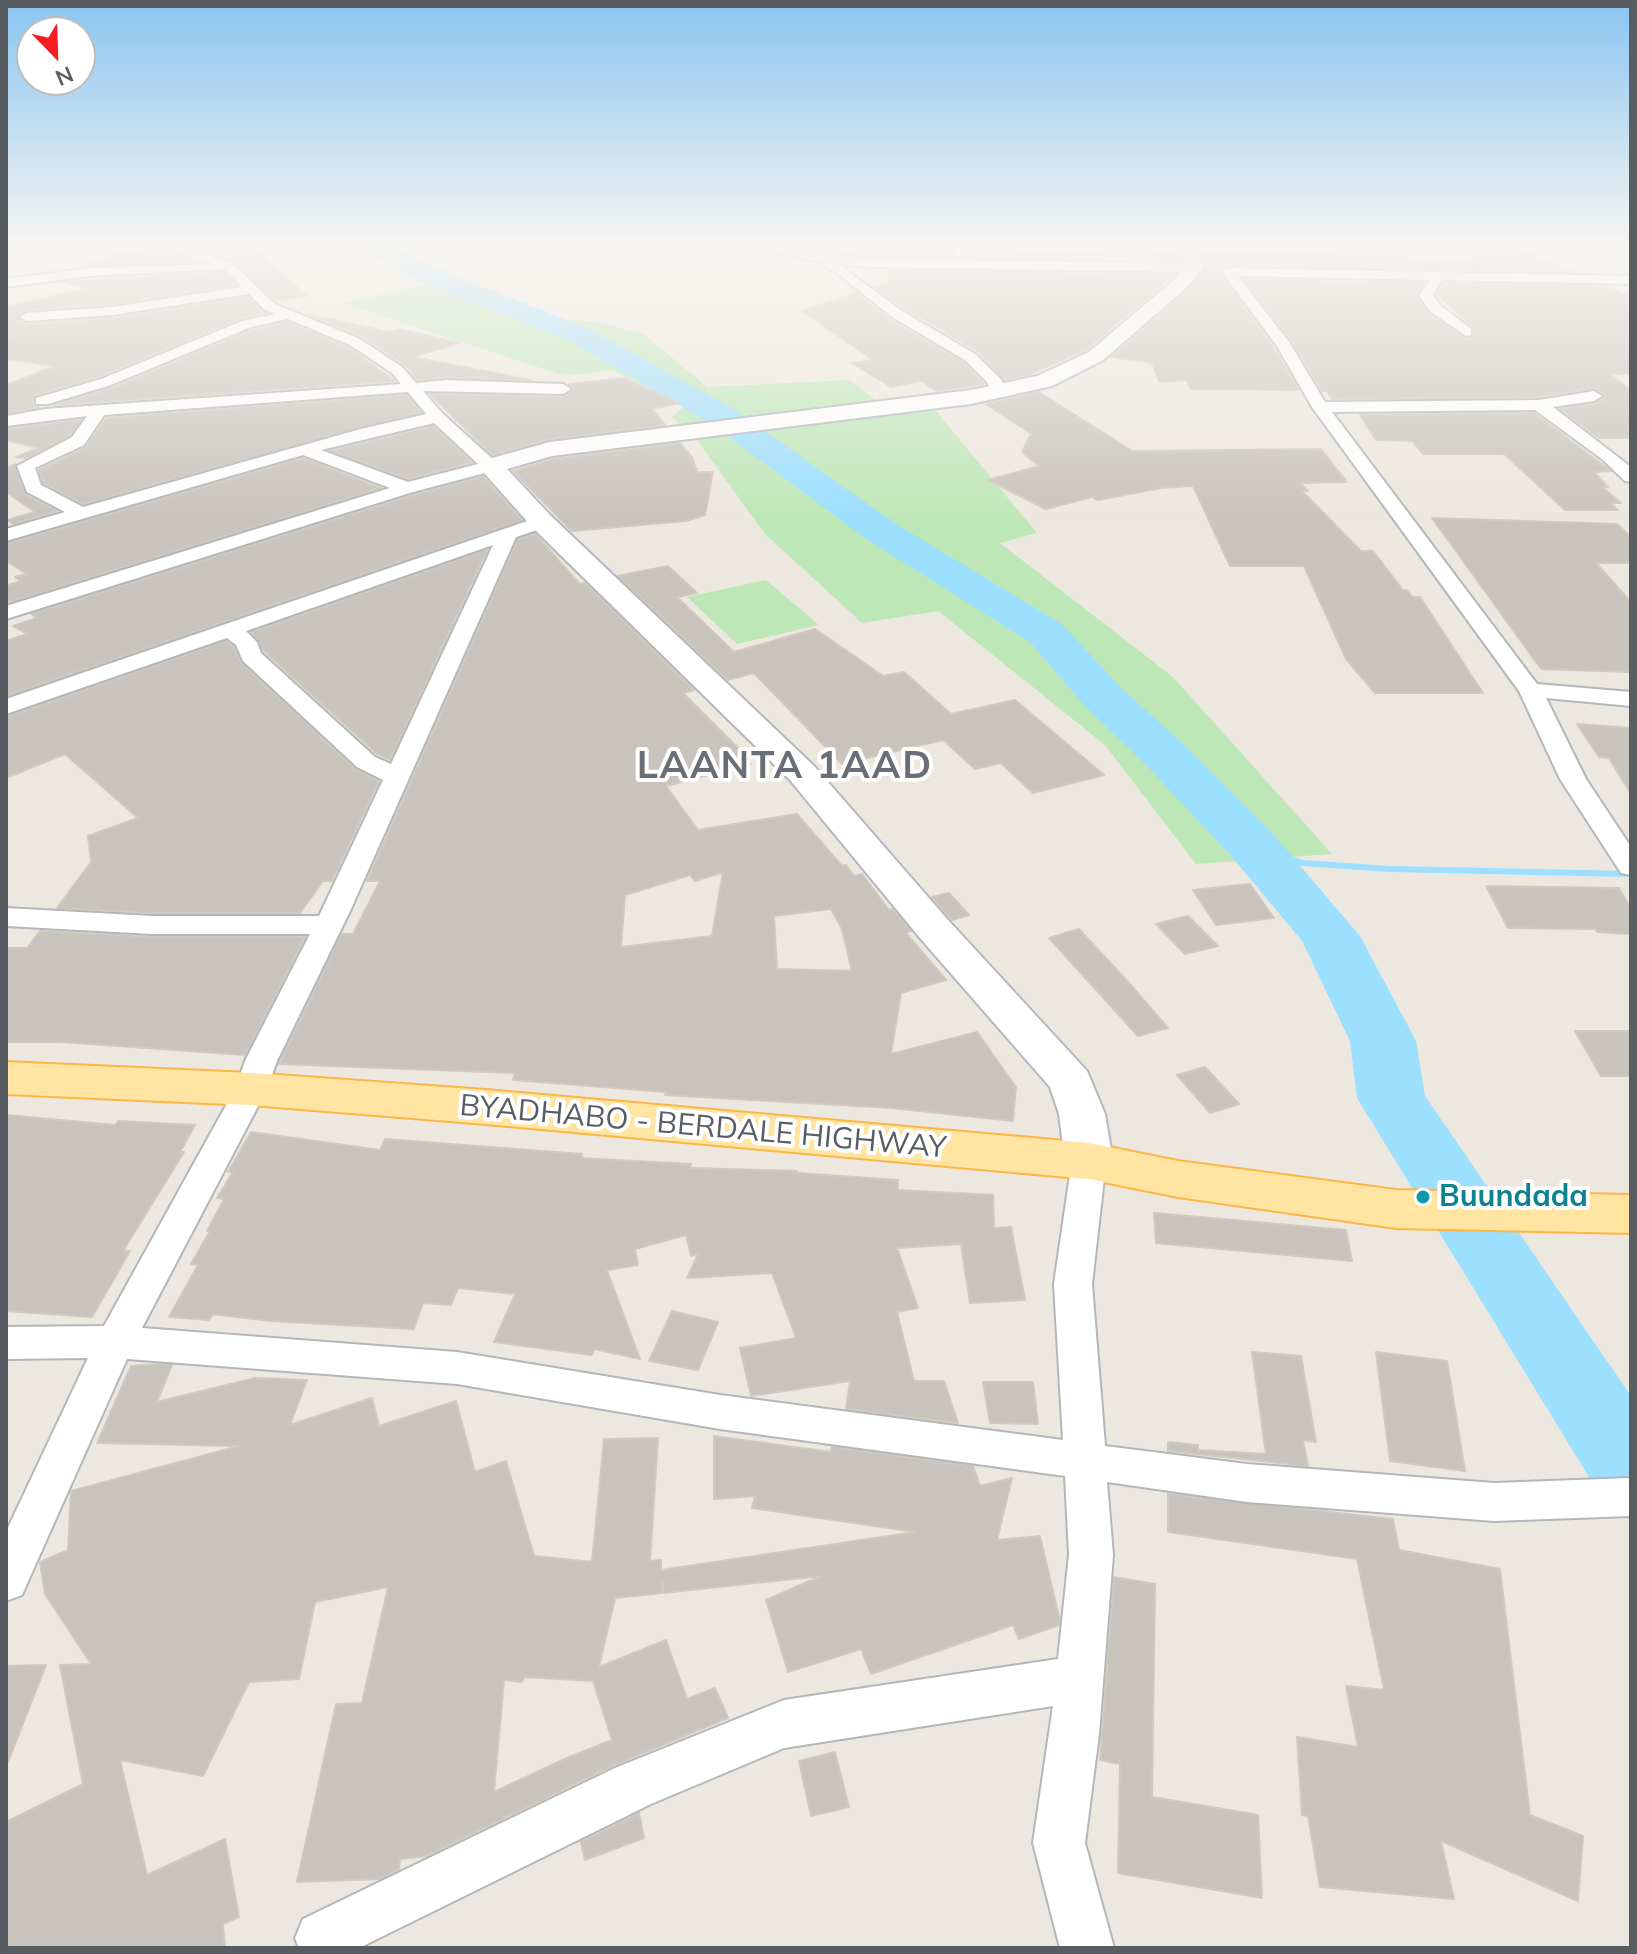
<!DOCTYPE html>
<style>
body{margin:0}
#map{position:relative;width:1637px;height:1954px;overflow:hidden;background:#ede8df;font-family:Mulish,sans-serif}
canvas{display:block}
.frame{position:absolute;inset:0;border:8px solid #585d62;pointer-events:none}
.north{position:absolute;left:16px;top:16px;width:80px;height:80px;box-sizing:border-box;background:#fff;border:2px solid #bcbec0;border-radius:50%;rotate:157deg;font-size:22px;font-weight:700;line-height:32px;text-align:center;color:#585d62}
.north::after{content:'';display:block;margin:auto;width:28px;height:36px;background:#f71b22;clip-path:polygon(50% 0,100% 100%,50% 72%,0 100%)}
</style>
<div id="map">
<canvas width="1637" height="1954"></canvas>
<div class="frame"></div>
<div class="north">N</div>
</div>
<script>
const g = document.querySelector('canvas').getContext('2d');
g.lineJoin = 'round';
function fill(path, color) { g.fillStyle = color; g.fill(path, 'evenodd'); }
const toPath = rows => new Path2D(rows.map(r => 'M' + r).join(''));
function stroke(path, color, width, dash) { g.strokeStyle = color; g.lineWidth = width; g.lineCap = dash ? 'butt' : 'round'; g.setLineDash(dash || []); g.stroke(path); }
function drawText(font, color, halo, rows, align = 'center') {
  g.font = font + ' Mulish,sans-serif'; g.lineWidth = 8; g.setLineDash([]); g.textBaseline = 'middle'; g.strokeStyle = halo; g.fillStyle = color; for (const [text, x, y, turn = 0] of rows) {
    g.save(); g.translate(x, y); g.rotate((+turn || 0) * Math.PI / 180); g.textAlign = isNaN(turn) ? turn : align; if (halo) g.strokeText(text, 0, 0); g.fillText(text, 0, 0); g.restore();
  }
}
fill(toPath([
 [368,246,392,246,557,319,600,322,645,335,707,387,849,380,879,402,936,411,1037,533,1000,543,1173,677,1332,854,1196,864,1105,745,938,611,862,623,765,534,697,440,672,417,685,406,612,370,565,376,342,303,433,283],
 [766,580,819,625,737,644,687,597]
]), '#bee7b8');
fill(toPath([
 [1252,842,1303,860,1390,866,1631,871,1631,877,1390,872,1302,866,1249,847,1248,845,1249,843,1252,842]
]), '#9cdfff');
fill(toPath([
 [360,246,391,246,441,271,588,328,737,411,893,522,1063,625,1118,685,1183,744,1272,833,1360,936,1416,1041,1425,1096,1631,1396,1631,1506,1600,1495,1357,1098,1350,1041,1302,941,1232,857,1147,766,1084,705,1031,643,865,538,713,425,568,340,423,283,363,251,360,246]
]), '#9cdfff');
const building = toPath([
 [229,246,232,251,254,248,307,296,277,301,235,262,194,247,229,246],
 [882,246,956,246,953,256,1018,257,1018,253,1108,254,1105,246,1151,246,1153,252,1180,252,1180,261,885,256,882,246],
 [1513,246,1571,272,1228,265,1220,270,1220,274,1274,348,1299,390,1191,389,1186,380,1159,382,1152,363,1111,357,1189,289,1204,270,1203,254,1475,261,1465,249,1513,246],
 [149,249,169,251,198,262,83,266,112,256,149,249],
 [888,270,1174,275,1087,349,1028,375,1005,380,977,351,904,308,875,287,890,282,888,270],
 [223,272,236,285,112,304,27,310,19,314,19,320,27,324,112,318,248,297,265,313,241,318,100,376,35,395,33,404,39,407,6,413,6,385,56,366,6,359,6,343,10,338,6,335,6,307,88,288,64,282,223,272],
 [1244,279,1424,283,1416,295,1428,313,1467,339,1473,337,1473,327,1437,295,1444,283,1605,286,1631,298,1631,374,1610,374,1631,390,1631,438,1599,438,1560,409,1594,404,1604,399,1604,393,1594,388,1539,397,1332,399,1327,391,1322,391,1291,340,1244,279],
 [857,293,890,320,963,362,984,384,937,391,921,381,891,387,852,363,873,360,802,311,857,293],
 [307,314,389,332,400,329,459,343,414,357,531,380,447,377,417,380,404,364,362,336,307,314],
 [288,322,349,348,395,381,54,405,112,388,252,330,288,322],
 [624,378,679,403,652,409,665,425,550,439,492,455,430,394,563,397,574,390,569,384,624,378],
 [1039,392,1132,451,1321,449,1347,482,1300,483,1308,491,1302,491,1361,551,1373,551,1403,590,1407,590,1412,597,1420,597,1483,693,1375,693,1346,659,1304,566,1230,566,1193,486,1161,488,1098,500,1092,497,1046,509,988,480,1039,466,1022,452,1030,436,1033,435,986,404,1039,392],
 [407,395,421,412,83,504,43,483,39,470,85,448,106,418,407,395],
 [1534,413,1611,471,1594,472,1608,487,1602,487,1621,503,1610,503,1618,510,1565,510,1504,454,1423,454,1412,441,1376,440,1360,415,1534,413],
 [81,420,70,435,25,458,16,457,39,448,6,440,6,429,81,420],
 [433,426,472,462,408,479,331,451,433,426],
 [680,443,692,457,697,472,713,472,705,515,686,521,572,531,513,471,553,459,680,443],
 [303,458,381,488,10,602,6,600,6,586,21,581,15,577,27,574,6,561,6,544,303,458],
 [15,464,26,495,57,511,13,524,7,520,35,512,6,492,6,468,15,464],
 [483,476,522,520,6,696,6,641,27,634,13,626,37,618,31,614,414,495,483,476],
 [1432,518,1617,524,1631,537,1631,563,1596,563,1631,602,1631,672,1541,669,1432,518],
 [535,534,580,584,585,583,694,690,683,693,741,751,739,752,751,764,666,786,698,830,797,814,842,866,846,865,854,876,862,874,889,910,892,909,911,931,906,933,946,980,901,993,891,1054,977,1032,1016,1087,1013,1121,892,1108,665,1095,666,1092,513,1080,515,1073,279,1064,342,934,353,934,380,881,367,881,518,539,535,534],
 [723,872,712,936,621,947,625,895,690,875,695,881,723,872],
 [831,909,842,929,852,971,777,969,774,916,831,909],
 [487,550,390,760,377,754,264,651,252,632,487,550],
 [668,566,697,593,677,597,734,652,815,629,883,676,904,672,951,714,1015,700,1104,775,1033,793,1001,763,975,769,943,740,842,764,754,673,728,680,618,576,668,566],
 [226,641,234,647,241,663,355,769,379,781,332,881,323,881,300,913,152,913,57,908,91,862,88,836,138,818,65,754,6,778,6,717,226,641],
 [1577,724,1631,728,1631,794,1609,758,1599,757,1577,724],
 [1250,884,1274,918,1216,925,1193,890,1250,884],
 [1486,886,1619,888,1631,909,1631,934,1597,932,1595,929,1508,928,1486,886],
 [949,893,969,915,952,920,932,897,949,893],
 [1188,916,1218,946,1185,954,1156,924,1188,916],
 [1079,929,1129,983,1168,1028,1138,1036,1049,938,1079,929],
 [40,931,152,937,305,937,245,1055,62,1042,6,1042,6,948,27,948,40,931],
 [1575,1031,1631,1031,1631,1076,1601,1076,1575,1031],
 [1205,1067,1239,1104,1210,1113,1177,1075,1205,1067],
 [6,1115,115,1125,118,1121,195,1125,180,1152,184,1152,123,1251,130,1251,92,1317,6,1311,6,1115],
 [251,1132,380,1150,385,1139,582,1154,581,1158,691,1164,690,1168,797,1171,797,1173,898,1180,898,1190,993,1195,994,1228,1011,1227,1025,1300,970,1303,961,1244,897,1248,918,1308,897,1312,914,1381,944,1381,958,1423,846,1409,850,1381,751,1396,740,1348,796,1338,772,1273,687,1278,698,1254,691,1256,686,1235,635,1249,638,1265,607,1270,640,1359,594,1349,592,1355,494,1342,515,1294,458,1288,451,1305,423,1303,414,1329,271,1321,213,1314,209,1320,169,1317,198,1265,191,1264,210,1231,207,1231,224,1199,217,1198,233,1172,228,1172,251,1132],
 [1154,1213,1346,1230,1352,1261,1156,1243,1154,1213],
 [672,1311,718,1322,698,1370,649,1361,672,1311],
 [1252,1352,1301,1356,1316,1442,1303,1440,1308,1466,1168,1451,1168,1442,1198,1445,1198,1450,1266,1454,1252,1352],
 [1376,1352,1447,1361,1465,1471,1390,1461,1376,1352],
 [160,1364,172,1365,157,1402,255,1378,307,1380,290,1425,372,1398,379,1426,456,1401,475,1472,506,1461,534,1556,592,1562,604,1439,658,1438,650,1561,661,1560,661,1570,915,1532,752,1508,755,1496,714,1499,714,1436,831,1452,832,1447,973,1466,980,1486,1012,1478,997,1540,1040,1536,1059,1617,1059,1625,1019,1639,1013,1625,871,1674,861,1649,788,1672,766,1600,821,1576,663,1593,662,1580,662,1593,615,1598,599,1667,666,1640,687,1699,715,1688,728,1718,614,1765,426,1856,400,1859,399,1869,379,1879,297,1882,336,1704,362,1703,388,1587,315,1602,299,1679,249,1682,203,1776,120,1760,147,1875,225,1839,239,1917,223,1924,225,1948,6,1948,6,1822,83,1784,60,1665,91,1664,45,1594,40,1562,68,1550,71,1491,239,1446,97,1443,131,1366,160,1364],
 [524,1677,593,1681,612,1740,569,1757,494,1792,504,1680,522,1682,524,1677],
 [983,1382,1033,1382,1038,1424,990,1423,983,1382],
 [1168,1494,1393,1519,1399,1550,1500,1569,1530,1815,1583,1836,1578,1901,1441,1841,1454,1899,1320,1887,1308,1816,1302,1815,1297,1737,1358,1747,1346,1686,1384,1690,1357,1559,1168,1532,1168,1494],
 [1114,1577,1155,1584,1152,1797,1258,1815,1262,1898,1118,1873,1120,1764,1100,1760,1114,1577],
 [46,1665,8,1762,6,1762,6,1666,46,1665],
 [835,1752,849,1807,811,1816,799,1761,835,1752],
 [639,1813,644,1838,585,1860,581,1842,639,1813]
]);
fill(building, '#c8c3bc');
stroke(building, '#d2c9bd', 2);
const street = toPath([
 [164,246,184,246,233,264,275,304,360,339,402,367,416,383,447,380,563,384,571,389,563,394,423,391,443,414,496,462,499,466,496,470,413,492,6,619,6,606,390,488,303,455,6,541,6,529,65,512,27,492,17,466,72,437,87,416,6,426,6,416,45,409,401,384,392,373,350,345,288,319,251,327,111,385,48,404,36,404,36,398,101,379,242,321,275,314,265,310,249,294,112,315,27,321,20,317,27,313,112,307,242,287,224,269,90,276,6,287,6,279,90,268,213,264,164,246],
 [408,392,426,414,361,429,83,507,41,485,35,468,84,445,104,415,408,392],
 [434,423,478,464,408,482,321,450,434,423],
 [748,246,772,246,869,259,1193,264,1199,268,1193,272,869,267,837,263,902,311,975,354,1001,379,1007,392,999,397,994,395,986,381,965,360,892,317,837,273,817,261,748,246],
 [1312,246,1409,248,1415,252,1409,256,1190,251,1184,247,1312,246],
 [1228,268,1631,276,1631,284,1442,280,1433,295,1440,305,1471,329,1471,335,1466,336,1430,311,1419,295,1430,280,1238,276,1289,342,1325,402,1539,400,1594,391,1602,396,1594,401,1553,407,1631,467,1631,482,1625,481,1602,459,1535,410,1332,412,1537,684,1631,692,1631,706,1546,698,1586,779,1631,847,1631,875,1621,873,1560,779,1519,691,1312,407,1277,346,1222,272,1228,268],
 [542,516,551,522,549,526,516,537,351,909,277,1061,267,1089,142,1328,457,1352,720,1395,1063,1440,1054,1284,1072,1161,1077,1152,1089,1149,1101,1152,1106,1161,1092,1284,1105,1446,1247,1464,1494,1483,1631,1478,1631,1516,1494,1521,1247,1502,1107,1482,1113,1555,1099,1734,1085,1843,1114,1948,1060,1948,1033,1843,1053,1706,784,1748,651,1804,359,1948,299,1948,295,1938,303,1919,615,1768,784,1700,1058,1659,1069,1555,1065,1476,720,1429,457,1384,127,1359,22,1595,6,1601,6,1532,88,1358,6,1359,6,1327,104,1326,235,1089,245,1061,310,934,152,934,6,926,6,908,152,916,319,916,383,780,357,767,243,661,236,645,227,638,6,714,6,699,542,516],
 [493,545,391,764,375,757,261,653,257,642,246,631,493,545]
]);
const secondary = toPath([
 [1182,246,1198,246,1202,268,1187,287,1103,360,1052,386,971,404,552,456,507,469,551,516,814,766,948,920,1087,1071,1105,1114,1113,1161,1106,1173,1089,1178,1072,1173,1065,1161,1059,1114,1050,1087,920,938,790,780,533,528,478,466,481,461,550,442,971,390,1037,376,1089,352,1175,279,1184,267,1182,246]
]);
const primary = toPath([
 [6,1062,251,1073,486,1090,1089,1143,1178,1161,1396,1190,1631,1195,1631,1233,1396,1228,1178,1197,1089,1179,486,1124,251,1105,6,1094,6,1062]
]);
stroke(street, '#b2b7bb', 4);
stroke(secondary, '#b3b8be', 4);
stroke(primary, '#fcb648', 4);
fill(street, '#fff');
fill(secondary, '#fff');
fill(primary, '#ffe5a1');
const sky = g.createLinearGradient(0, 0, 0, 520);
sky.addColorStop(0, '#89c5f1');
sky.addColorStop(0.47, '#f7f5f1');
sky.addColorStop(1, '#f7f5f100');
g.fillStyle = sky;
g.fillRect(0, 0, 1637, 520);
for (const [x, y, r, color] of [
 [1423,1197,8,"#0f9aa8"]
]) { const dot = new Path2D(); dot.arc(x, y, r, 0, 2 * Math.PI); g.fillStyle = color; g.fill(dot); stroke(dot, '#fff', 3); }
drawText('30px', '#585d62', '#fff', [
 ["BYADHABO - BERDALE HIGHWAY",703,1127,5]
]);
drawText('bold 30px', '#0d838f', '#fff', [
 ["Buundada",1439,1197]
], 'left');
g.letterSpacing = '2px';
drawText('bold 38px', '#696f74', '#fff', [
 ["LAANTA 1AAD",785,767]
]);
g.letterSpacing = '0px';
</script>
